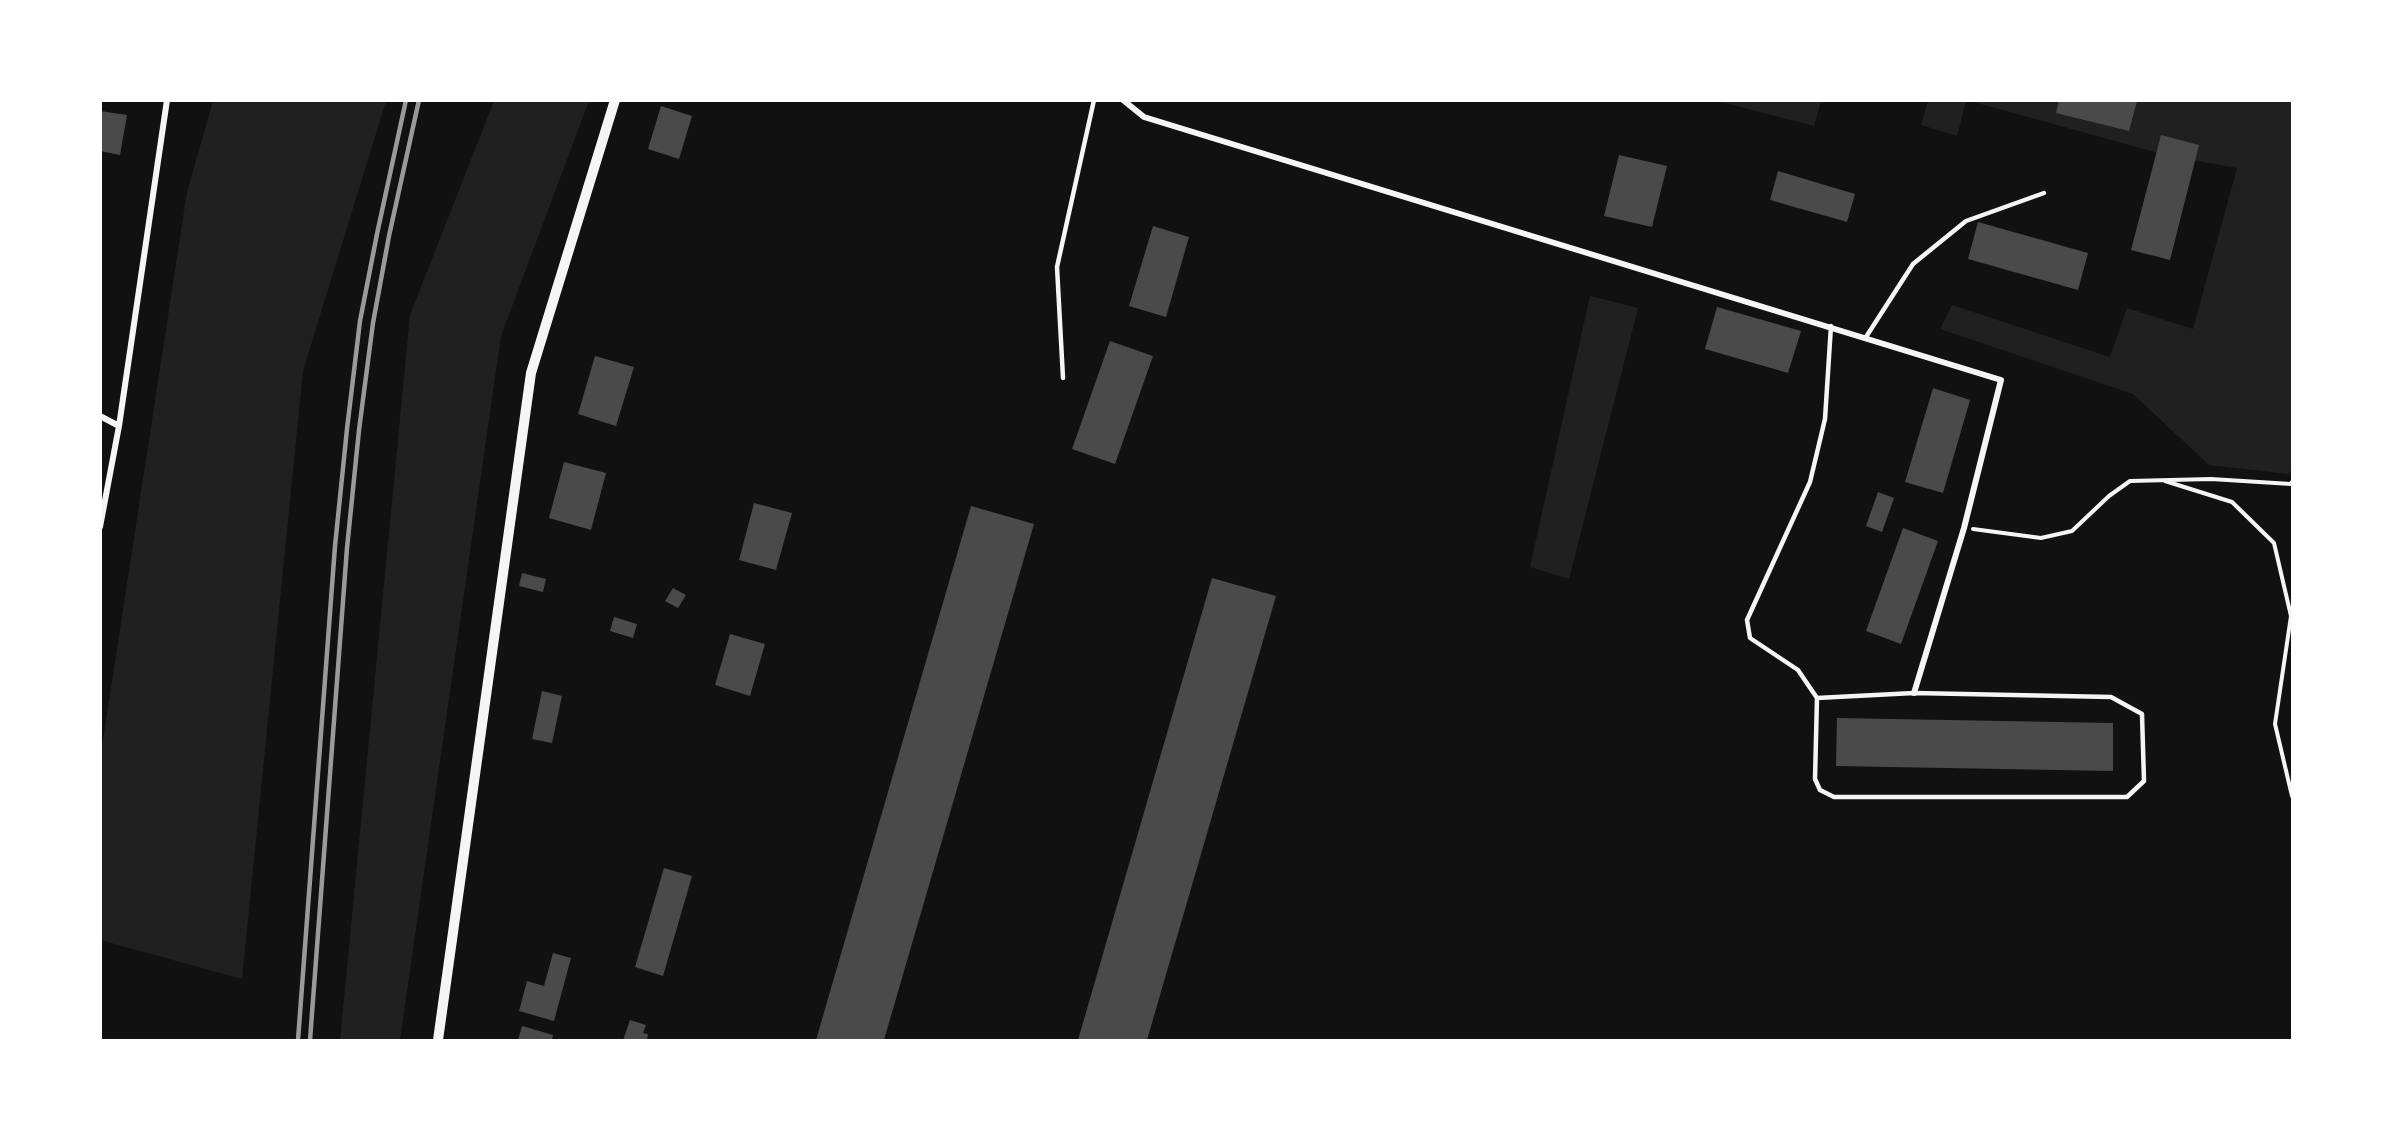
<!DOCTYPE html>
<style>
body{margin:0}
#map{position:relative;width:2393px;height:1141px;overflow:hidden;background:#111;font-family:"Fira Sans Condensed",sans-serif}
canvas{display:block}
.frame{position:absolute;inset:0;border:102px solid #fff;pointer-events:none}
</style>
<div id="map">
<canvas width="2393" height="1141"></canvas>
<div class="frame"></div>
</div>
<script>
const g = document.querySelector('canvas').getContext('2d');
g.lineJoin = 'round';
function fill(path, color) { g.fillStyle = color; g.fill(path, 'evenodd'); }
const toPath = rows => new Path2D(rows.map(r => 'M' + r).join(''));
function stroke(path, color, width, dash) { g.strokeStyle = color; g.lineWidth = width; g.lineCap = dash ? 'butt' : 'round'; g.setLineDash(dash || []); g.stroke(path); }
fill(toPath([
 [213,101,386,101,303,371,242,979,100,940,101,753,187,192],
 [494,101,589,101,501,336,400,1040,340,1040,410,315],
 [1718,101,1821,100,1821,101,1814,126],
 [1928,101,1966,101,1957,136,1921,125],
 [1970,101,2292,101,2292,469,2288,474,2209,465,2133,394,1940,329,1952,305,2110,357,2127,308,2193,329,2237,168,2173,157],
 [1590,296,1638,308,1569,579,1530,567]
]), '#202020');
fill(toPath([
 [2059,100,2135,100,2137,101,2129,131,2056,113],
 [661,106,692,116,679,159,648,149],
 [100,111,127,115,120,155,100,151],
 [2161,135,2199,145,2170,260,2131,250],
 [1619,155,1667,166,1652,227,1604,216],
 [1778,171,1855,194,1847,222,1770,200],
 [1978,222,2088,253,2078,290,1968,259],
 [1153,226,1189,237,1166,317,1129,306],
 [1717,307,1801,331,1788,373,1705,349],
 [1110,341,1153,356,1115,464,1072,449],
 [595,356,634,367,616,426,578,414],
 [1933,388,1970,400,1943,493,1905,482],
 [564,462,606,473,591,530,549,518],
 [1878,492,1894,498,1882,532,1866,526],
 [754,503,792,513,776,570,739,560],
 [971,506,1034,524,884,1040,816,1040],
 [1903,528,1938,541,1901,644,1866,631],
 [522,573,546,579,543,592,519,586],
 [1212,578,1276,596,1147,1040,1078,1040],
 [673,588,686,595,678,608,665,601],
 [614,617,637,624,633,638,610,631],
 [730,634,765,644,750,696,715,685],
 [542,691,562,696,552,743,532,739],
 [1837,718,2113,723,2113,771,1836,766],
 [664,868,692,876,663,976,635,967],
 [553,953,571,958,554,1021,519,1011,527,981,544,986],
 [630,1020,646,1025,643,1033,648,1034,647,1040,623,1040],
 [522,1026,553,1035,552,1040,518,1040]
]), '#4a4a4a');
stroke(toPath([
 [2165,481,2232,502,2274,543,2291,616,2275,724,2292,796],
 [1973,529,2041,538,2072,531,2109,496,2130,481,2211,479,2291,484,2292,482]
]), '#f5f5f5', 4);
stroke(toPath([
 [1866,337,1913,264,1966,221,2044,193],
 [1063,378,1057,267,1094,100],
 [1817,698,1914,693,2111,697,2142,714,2144,781,2127,797,1834,797,1820,790,1815,779,1817,698,1798,670,1750,638,1747,620,1810,482,1825,419,1831,326]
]), '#f5f5f5', 4.5);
stroke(toPath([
 [1123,100,1144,117,2001,380,1964,528,1914,693],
 [100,416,119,426,100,527],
 [119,426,167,100]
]), '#f5f5f5', 6);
stroke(toPath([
 [438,1040,531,373,615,100]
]), '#f5f5f5', 10);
stroke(toPath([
 [298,1040,335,546,347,429,360,321,377,234,406,100],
 [310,1040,347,548,359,430,373,323,389,236,419,100]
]), '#9a9a9a', 4.5);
</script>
